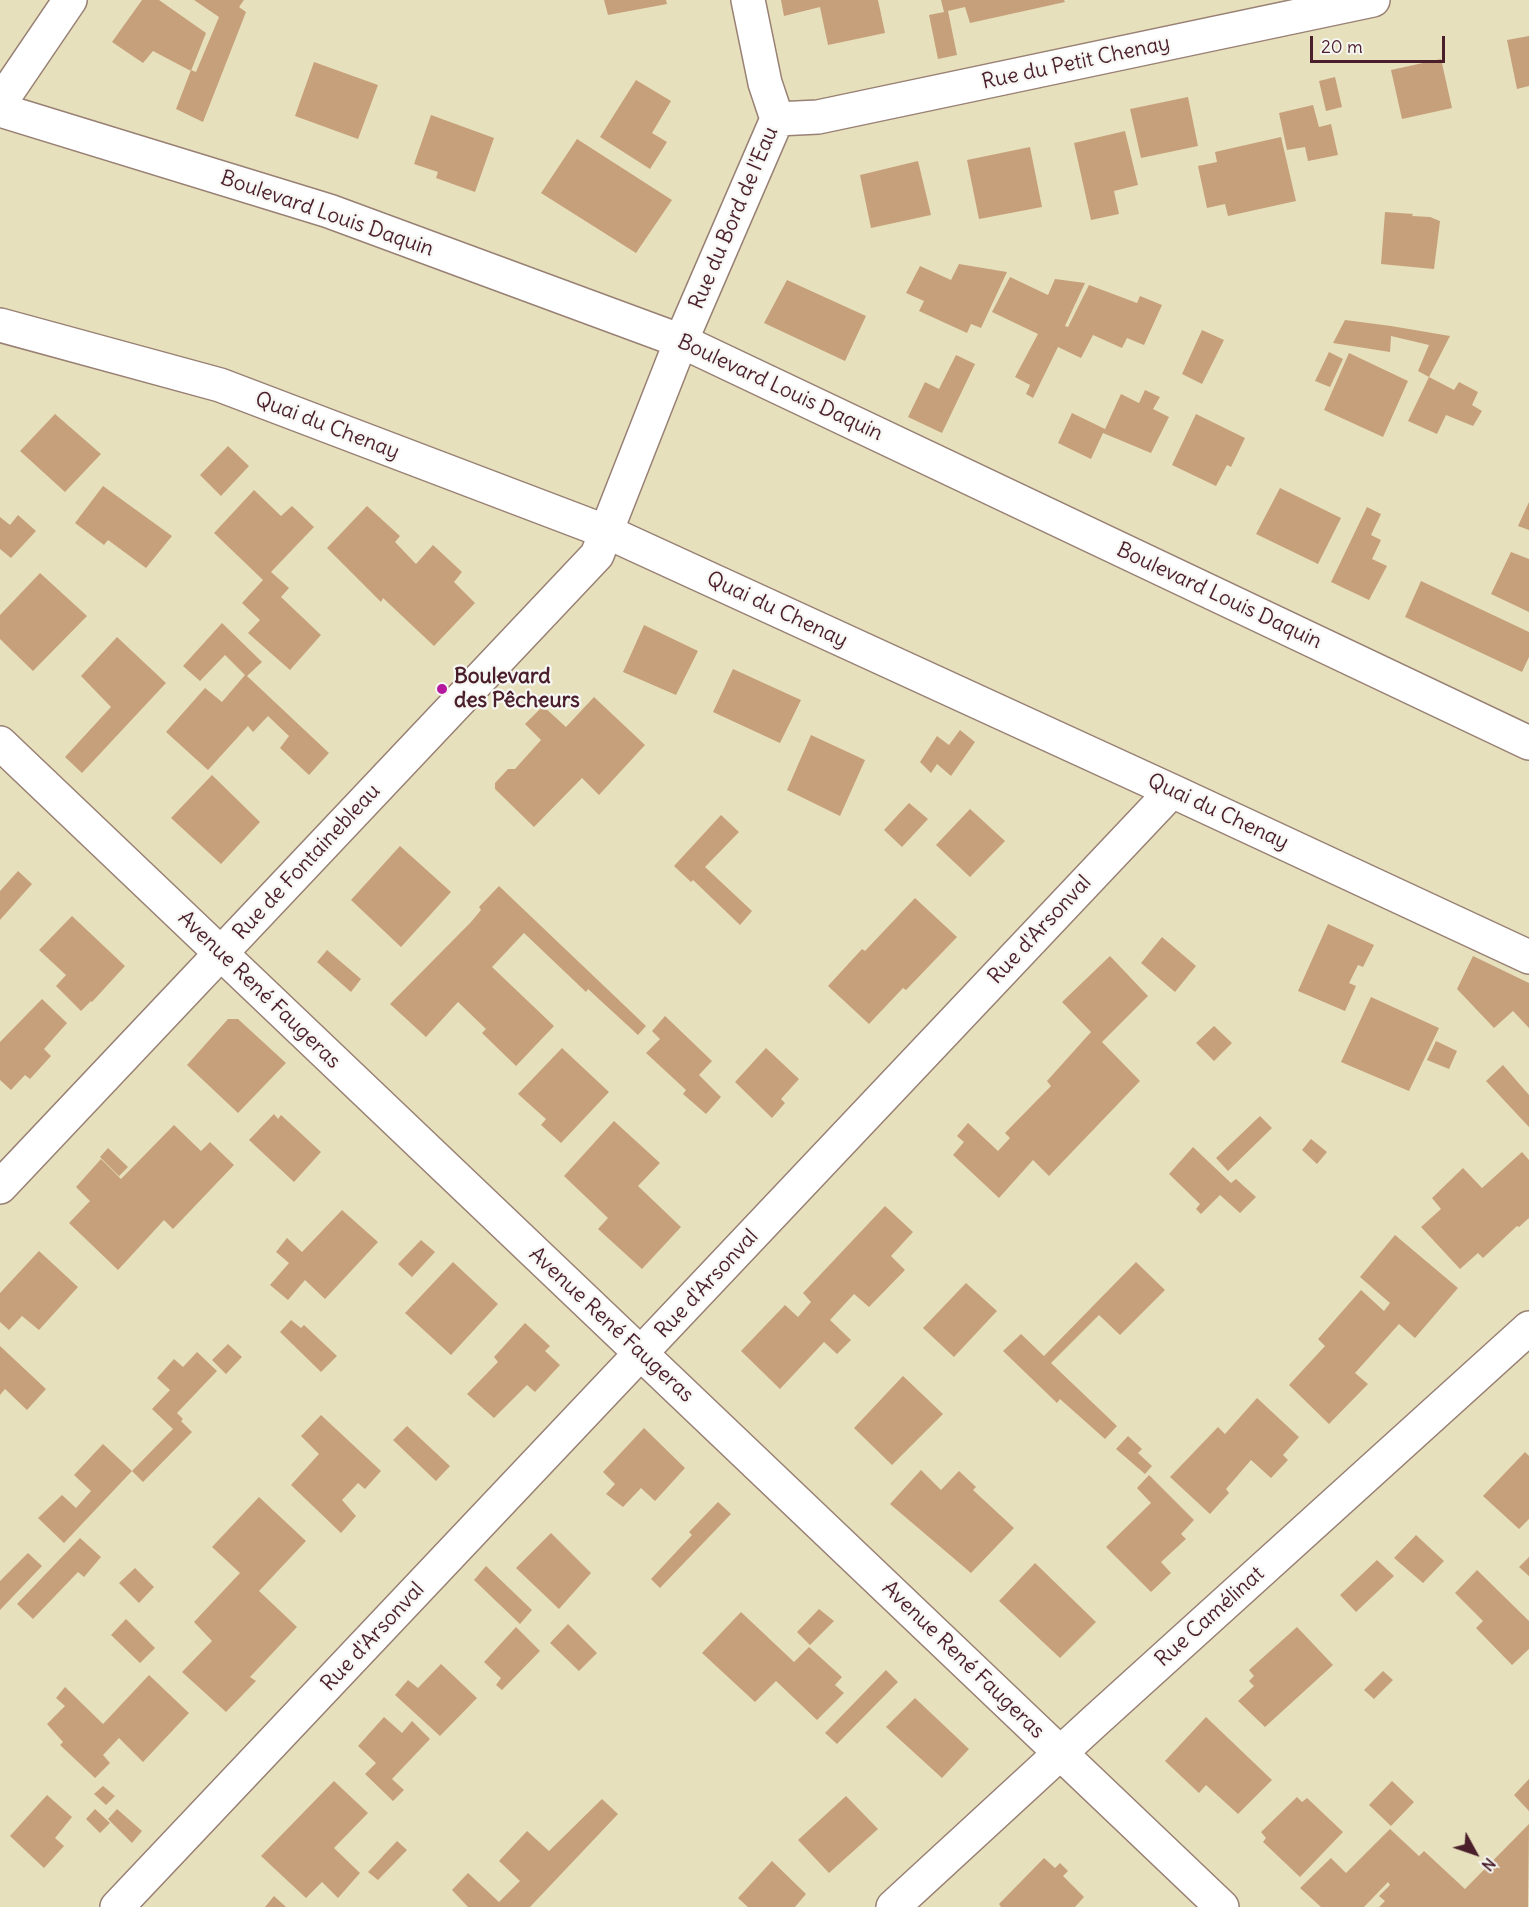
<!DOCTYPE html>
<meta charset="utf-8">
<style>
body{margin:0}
#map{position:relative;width:1529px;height:1907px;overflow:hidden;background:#e7e0bc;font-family:Delius,sans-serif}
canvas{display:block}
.north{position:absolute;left:1445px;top:1823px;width:60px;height:60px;-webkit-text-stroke:4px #f6f6f2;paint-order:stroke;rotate:130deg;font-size:16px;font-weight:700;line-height:24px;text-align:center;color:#4a1f2b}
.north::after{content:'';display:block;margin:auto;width:21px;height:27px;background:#4a1f2b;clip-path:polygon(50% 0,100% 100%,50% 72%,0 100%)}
.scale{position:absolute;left:1310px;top:36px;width:135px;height:27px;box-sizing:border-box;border:3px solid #4a1f2b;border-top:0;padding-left:8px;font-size:18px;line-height:21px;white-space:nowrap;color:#4a1f2b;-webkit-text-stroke:4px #f6f6f2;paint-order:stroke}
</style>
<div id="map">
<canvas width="1529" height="1907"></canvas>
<div class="north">N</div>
<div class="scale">20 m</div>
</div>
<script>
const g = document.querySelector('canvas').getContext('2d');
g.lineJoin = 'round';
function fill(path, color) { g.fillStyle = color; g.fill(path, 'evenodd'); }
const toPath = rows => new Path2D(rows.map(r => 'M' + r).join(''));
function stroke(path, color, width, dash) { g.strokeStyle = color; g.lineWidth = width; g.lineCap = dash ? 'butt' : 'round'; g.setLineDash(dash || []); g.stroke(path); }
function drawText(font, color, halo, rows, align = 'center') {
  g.font = font + ' Delius,sans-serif'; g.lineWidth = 4.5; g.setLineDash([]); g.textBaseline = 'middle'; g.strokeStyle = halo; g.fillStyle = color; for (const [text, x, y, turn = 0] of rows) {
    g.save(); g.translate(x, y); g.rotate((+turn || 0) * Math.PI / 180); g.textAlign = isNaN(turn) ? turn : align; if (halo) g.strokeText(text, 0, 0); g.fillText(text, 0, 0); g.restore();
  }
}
fill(toPath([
 [142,0,159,0,206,33,191,71,153,51,143,63,112,42],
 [194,0,244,0,239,7,246,12,203,122,176,109,191,70,196,72,219,17],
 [604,0,666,0,667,4,608,15],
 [781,0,878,0,885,33,828,45,820,7,784,16],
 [941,0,1064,0,1065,2,970,23,965,7,948,11,957,55,938,59,929,15,944,12],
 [1529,36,1529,86,1517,89,1507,40],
 [1441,59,1452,108,1402,119,1391,70],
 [314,62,378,85,358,139,295,116],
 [1335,77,1342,107,1326,111,1319,81],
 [636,80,671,101,652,133,667,142,650,169,600,137],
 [1188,97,1198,146,1141,158,1130,109],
 [1313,105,1319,127,1331,124,1338,155,1308,161,1305,147,1287,150,1279,113],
 [431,115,494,138,475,192,436,178,438,172,414,164],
 [1125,131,1138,185,1114,191,1119,214,1091,220,1074,143],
 [1281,137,1296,201,1228,216,1225,204,1207,208,1198,166,1217,162,1215,152],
 [577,139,672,200,636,253,541,193],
 [1030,147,1042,207,979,219,967,160],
 [918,161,931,215,871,228,860,175],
 [1385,212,1413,214,1412,216,1430,217,1440,221,1434,269,1381,264],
 [959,264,1007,272,981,328,971,324,967,333,919,311,924,301,906,293,920,266,951,280],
 [1010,277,1048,295,1055,279,1085,283,1065,326,1068,327,1089,285,1137,303,1140,296,1162,305,1144,345,1127,338,1122,348,1093,335,1081,358,1058,347,1033,398,1026,394,1030,385,1015,377,1038,334,992,312],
 [787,280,866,316,845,361,764,323],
 [1345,320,1391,326,1450,336,1429,377,1418,371,1429,345,1391,336,1390,352,1333,343],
 [1202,330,1224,340,1202,384,1182,374],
 [1329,352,1343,359,1330,387,1315,381],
 [1349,353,1408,381,1383,437,1324,410],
 [956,355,975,364,942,433,908,417,925,382,939,389],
 [1429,377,1454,390,1459,382,1478,392,1472,405,1482,411,1473,426,1446,415,1437,434,1408,421],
 [1145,390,1160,397,1153,409,1169,417,1151,453,1103,433,1091,459,1058,443,1072,413,1105,429,1121,394,1139,403],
 [55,414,101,454,65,492,20,451],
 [1196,414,1245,438,1231,467,1227,465,1216,486,1172,465],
 [228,446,249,466,221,496,200,475],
 [103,486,172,536,146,568,108,540,104,545,75,523],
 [1280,488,1341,518,1318,564,1256,534],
 [254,490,281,516,292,506,314,527,271,572,289,588,281,597,321,635,290,670,248,633,260,620,242,603,263,580,214,533],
 [1529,502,1529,530,1518,526],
 [367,506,400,536,395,542,416,564,433,545,462,572,454,582,475,603,434,646,383,598,381,602,327,548],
 [1367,507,1381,514,1371,535,1381,540,1372,559,1387,566,1369,600,1331,582],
 [18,515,36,531,11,558,0,549,0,517,10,525],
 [1511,552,1529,559,1529,612,1491,594],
 [40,573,87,616,33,671,0,639,0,615],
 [1421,581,1529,632,1529,657,1522,672,1405,617],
 [222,623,262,662,247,676,329,753,309,775,280,748,289,736,268,716,253,732,248,726,208,770,166,732,205,688,222,702,245,675,225,655,200,681,183,666],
 [644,625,698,651,676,695,623,672],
 [117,637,166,683,82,773,65,757,111,707,81,676],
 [733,669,801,700,780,743,713,712],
 [594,697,645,745,599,795,582,778,534,827,495,789,495,783,508,769,515,769,541,740,525,724,543,706,566,727],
 [960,730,975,742,951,776,937,764,931,773,920,762,937,736,949,745],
 [811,735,865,760,840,816,787,790],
 [212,775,260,822,221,864,171,818],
 [909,803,928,819,902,847,884,830],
 [970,809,1005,841,970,877,936,845],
 [721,815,739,832,705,867,752,911,740,925,693,880,691,882,674,866],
 [400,846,451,892,401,947,351,900],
 [18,871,32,884,0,920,0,891],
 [499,886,646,1026,638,1035,588,989,586,992,524,933,492,967,554,1026,516,1066,482,1033,486,1029,458,1002,426,1037,390,1004,471,922,481,910,479,907],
 [915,898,957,937,906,990,903,988,869,1024,828,986,862,949,865,951],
 [72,916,125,966,92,1002,91,1001,81,1011,56,986,66,975,39,950],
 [1328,924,1374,945,1363,967,1358,965,1349,983,1356,986,1345,1011,1298,991],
 [1162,937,1196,966,1175,992,1141,963],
 [327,950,361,979,351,992,317,962],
 [1110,956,1148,996,1102,1042,1140,1081,1049,1176,1033,1160,999,1198,953,1155,964,1142,957,1136,968,1123,998,1151,1010,1138,1005,1133,1051,1086,1047,1081,1091,1032,1062,1002],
 [1473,956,1529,983,1529,1028,1513,1011,1494,1028,1457,989],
 [1371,997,1439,1028,1409,1091,1341,1062],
 [42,999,67,1023,44,1049,51,1056,30,1079,25,1075,11,1090,0,1080,0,1042],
 [665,1016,712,1061,699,1075,721,1097,706,1114,683,1094,686,1090,646,1053,660,1039,652,1031],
 [228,1019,238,1019,286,1063,238,1113,187,1065],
 [1214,1026,1232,1043,1214,1061,1196,1043],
 [1436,1041,1457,1051,1449,1069,1427,1060],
 [562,1048,609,1092,561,1143,541,1125,546,1119,518,1094],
 [766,1048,799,1079,781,1099,785,1103,772,1118,735,1082],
 [1503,1065,1529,1095,1529,1127,1486,1081],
 [274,1114,278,1119,281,1115,321,1152,294,1182,249,1140],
 [1260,1116,1272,1128,1228,1171,1216,1158],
 [614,1121,660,1163,638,1186,681,1227,642,1269,598,1229,608,1218,564,1176],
 [174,1125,201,1151,210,1142,234,1165,173,1229,164,1220,118,1270,69,1223,90,1201,76,1187,101,1159,121,1179],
 [1311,1139,1327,1152,1317,1164,1302,1150],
 [1193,1147,1231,1183,1236,1179,1256,1197,1240,1213,1220,1195,1201,1214,1196,1209,1200,1204,1169,1174],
 [108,1148,128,1167,119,1176,100,1157],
 [1522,1152,1529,1160,1529,1218,1519,1227,1517,1226,1483,1258,1478,1253,1460,1269,1421,1227,1441,1209,1432,1198,1463,1168,1482,1188],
 [885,1206,913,1232,891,1256,905,1270,869,1307,854,1294,830,1320,851,1340,837,1354,824,1342,780,1389,741,1351,785,1305,798,1317,811,1302,803,1293],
 [342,1210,378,1242,325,1299,305,1280,288,1300,270,1285,289,1263,276,1252,287,1238,302,1252],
 [1395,1235,1458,1288,1415,1338,1399,1324,1355,1373,1368,1384,1329,1424,1289,1385,1325,1346,1318,1339,1361,1290,1384,1311,1390,1303,1360,1277],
 [421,1240,435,1252,412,1277,398,1264],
 [39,1251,78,1287,39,1330,22,1316,9,1330,0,1322,0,1293],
 [453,1262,498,1304,451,1355,405,1313],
 [1136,1262,1165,1290,1120,1335,1099,1315,1051,1363,1117,1426,1105,1439,1060,1399,1057,1403,1003,1351,1021,1334,1044,1356],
 [966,1283,997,1311,954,1357,923,1328],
 [291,1320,301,1328,304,1325,337,1356,321,1372,280,1332],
 [525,1323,550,1346,545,1351,560,1365,535,1392,527,1385,494,1418,467,1394,498,1362,494,1357],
 [228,1344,242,1357,226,1374,212,1360],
 [0,1346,46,1389,27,1410,5,1389,0,1395],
 [197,1352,217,1371,177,1413,183,1419,181,1421,192,1432,143,1482,132,1471,173,1429,152,1409,170,1390,157,1378,174,1359,183,1367],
 [903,1376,943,1414,892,1465,854,1428],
 [1257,1398,1299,1437,1283,1455,1288,1460,1271,1478,1251,1460,1226,1489,1229,1493,1210,1514,1170,1477,1218,1427,1225,1434],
 [321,1415,381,1471,365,1489,358,1483,342,1500,356,1516,341,1533,291,1485,319,1454,301,1436],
 [407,1426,450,1466,436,1481,393,1440],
 [644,1428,685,1468,655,1501,641,1488,623,1507,606,1494,615,1484,603,1472],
 [1128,1436,1142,1449,1138,1453,1152,1466,1145,1474,1116,1449],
 [103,1444,132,1471,64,1543,38,1518,62,1495,76,1508,91,1491,74,1475],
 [1525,1452,1529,1456,1529,1519,1519,1529,1483,1496],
 [921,1470,941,1490,959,1471,976,1487,973,1490,1014,1528,971,1573,890,1504],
 [1149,1475,1194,1520,1181,1534,1186,1539,1161,1562,1171,1573,1151,1592,1106,1547,1151,1503,1137,1488],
 [259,1497,306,1541,259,1591,297,1627,250,1677,256,1681,226,1712,182,1672,212,1641,194,1622,240,1573,212,1547],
 [718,1502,731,1514,660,1588,651,1579,692,1535,689,1532],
 [551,1533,591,1573,559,1609,516,1568],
 [1416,1535,1444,1561,1423,1583,1394,1558],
 [80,1538,101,1557,84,1577,78,1572,33,1619,17,1604],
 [28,1553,42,1566,0,1610,0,1581],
 [1529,1557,1529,1576,1519,1567],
 [1377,1560,1394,1576,1356,1612,1340,1595],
 [1035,1563,1096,1622,1060,1658,999,1601],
 [486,1566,532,1610,520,1624,474,1580],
 [135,1568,154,1587,139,1603,119,1583],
 [1477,1570,1529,1621,1529,1649,1512,1665,1476,1628,1483,1621,1455,1593],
 [819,1609,834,1621,810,1645,797,1632],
 [741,1612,794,1662,809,1647,842,1677,835,1685,844,1693,817,1720,776,1681,755,1702,702,1653],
 [126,1619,155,1648,140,1663,111,1635],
 [568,1624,597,1653,579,1671,550,1643],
 [516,1627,540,1651,502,1690,496,1685,501,1678,484,1662],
 [1297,1627,1333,1665,1265,1727,1238,1701,1254,1686,1249,1681,1254,1676,1249,1670],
 [441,1664,477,1698,440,1736,395,1695,408,1680,418,1688],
 [886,1670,898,1682,837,1744,825,1733],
 [1383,1671,1393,1680,1374,1699,1364,1690],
 [149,1675,189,1713,143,1762,119,1738,103,1755,110,1763,95,1778,60,1745,63,1742,47,1724,65,1706,56,1698,65,1687,103,1724],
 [915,1698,969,1749,942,1778,886,1727],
 [384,1717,402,1733,412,1721,430,1739,392,1779,404,1790,393,1801,365,1774,376,1763,358,1746],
 [1206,1717,1272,1780,1238,1814,1206,1785,1199,1793,1165,1761],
 [1529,1779,1529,1811,1514,1795],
 [334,1781,368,1813,334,1848,360,1873,338,1898,322,1882,306,1898,261,1856],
 [1392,1781,1414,1802,1391,1826,1369,1805],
 [103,1786,115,1796,106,1805,94,1794],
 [47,1795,72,1817,55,1838,64,1846,44,1868,10,1836],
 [846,1796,878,1829,829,1873,798,1840],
 [1297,1797,1302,1802,1307,1798,1343,1832,1300,1877,1263,1842,1266,1838,1261,1832],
 [602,1799,618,1814,530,1907,468,1907,452,1890,468,1873,499,1902,520,1881,499,1861,527,1831,549,1851],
 [95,1809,110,1823,100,1833,86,1819],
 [117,1809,142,1831,132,1843,108,1819],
 [1529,1824,1528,1907,1379,1907,1385,1901,1379,1896,1390,1885,1388,1882,1364,1907,1321,1907,1300,1888,1331,1858,1346,1873,1390,1829,1419,1856,1424,1851,1465,1889],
 [397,1841,407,1850,378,1880,368,1872],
 [1044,1858,1055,1868,1060,1863,1068,1871,1063,1876,1084,1897,1075,1907,1001,1907,999,1904],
 [772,1861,806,1894,795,1907,748,1907,738,1898],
 [274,1896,286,1907,265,1907]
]), '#c6a07b');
const minor = toPath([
 [0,103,70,0],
 [0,110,329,211,681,341,1529,743],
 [777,119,818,117,1373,0],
 [0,325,220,385,607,532,1172,791,1529,957],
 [0,743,1222,1907],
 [0,1187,597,555,681,341,777,119,765,83,748,0],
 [117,1907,1172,791],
 [893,1907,1094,1722,1529,1328]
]);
stroke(minor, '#988074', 36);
stroke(minor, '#fff', 33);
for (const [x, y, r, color] of [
 [442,689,6,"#b5179e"]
]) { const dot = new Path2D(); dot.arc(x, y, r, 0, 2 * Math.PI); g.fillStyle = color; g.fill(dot); stroke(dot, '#f6f6f2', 2); }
drawText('21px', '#4a1f2b', '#f6f6f2', [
 ["Rue du Petit Chenay",1076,63,-12],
 ["Boulevard Louis Daquin",327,214,19],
 ["Rue du Bord de l'Eau",734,218,-67],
 ["Boulevard Louis Daquin",780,388,25],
 ["Quai du Chenay",327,426,21],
 ["Boulevard Louis Daquin",1219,596,25],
 ["Quai du Chenay",777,610,25],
 ["Quai du Chenay",1218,812,25],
 ["Rue de Fontainebleau",307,862,-47],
 ["Rue d'Arsonval",1040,930,-47],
 ["Avenue René Faugeras",259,990,44],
 ["Rue d'Arsonval",707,1284,-47],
 ["Avenue René Faugeras",611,1325,43],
 ["Rue Camélinat",1210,1617,-42],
 ["Rue d'Arsonval",373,1637,-47],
 ["Avenue René Faugeras",963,1660,44]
]);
drawText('bold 21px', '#4a1f2b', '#f6f6f2', [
 ["Boulevard",454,677],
 ["des Pêcheurs",454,701]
], 'left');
</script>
